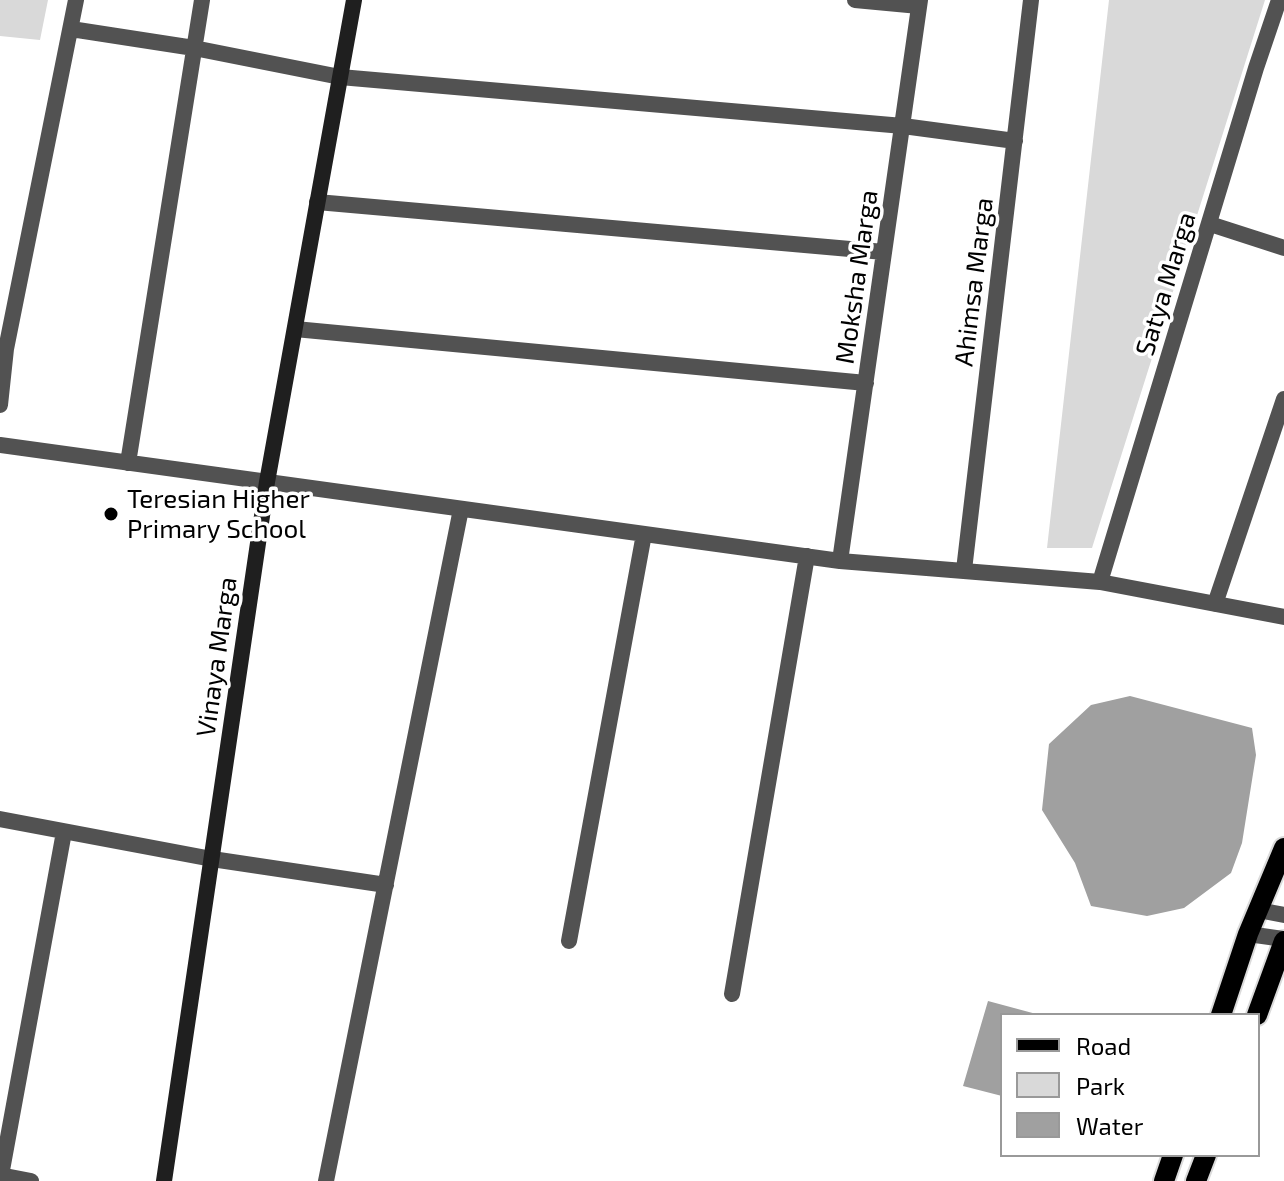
<!DOCTYPE html>
<style>
body{margin:0}
#map{position:relative;width:1284px;height:1181px;overflow:hidden;background:#fff;font-family:"Exo 2",sans-serif}
canvas{display:block}
.legend{position:absolute;left:1000px;top:1013px;width:260px;height:144px;box-sizing:border-box;background:#fff;border:2px solid #999;margin:0;padding:10px 14px;list-style:none;font-size:24px;color:#000}
.legend li{display:flex;align-items:center;gap:16px;height:40px}
.legend b{width:40px;border:2px solid #999}
</style>
<div id="map">
<canvas width="1284" height="1181"></canvas>
<ul class="legend">
<li><b style="height:10px;background:#000"></b>Road</li>
<li><b style="height:22px;background:#d9d9d9"></b>Park</li>
<li><b style="height:22px;background:#a0a0a0"></b>Water</li>
</ul>
</div>
<script>
const g = document.querySelector('canvas').getContext('2d');
g.lineJoin = 'round';
function fill(path, color) { g.fillStyle = color; g.fill(path, 'evenodd'); }
const toPath = rows => new Path2D(rows.map(r => 'M' + r).join(''));
function stroke(path, color, width, dash) { g.strokeStyle = color; g.lineWidth = width; g.lineCap = dash ? 'butt' : 'round'; g.setLineDash(dash || []); g.stroke(path); }
function drawText(font, color, halo, rows, align = 'center') {
  g.font = font + ' "Exo 2",sans-serif'; g.lineWidth = 7; g.setLineDash([]); g.textBaseline = 'middle'; g.strokeStyle = halo; g.fillStyle = color; for (const [text, x, y, turn = 0] of rows) {
    g.save(); g.translate(x, y); g.rotate((+turn || 0) * Math.PI / 180); g.textAlign = isNaN(turn) ? turn : align; if (halo) g.strokeText(text, 0, 0); g.fillText(text, 0, 0); g.restore();
  }
}
fill(toPath([
 [0,0,48,0,40,40,0,36],
 [1109,0,1265,0,1092,548,1047,548]
]), '#d9d9d9');
fill(toPath([
 [1130,696,1252,728,1256,755,1242,843,1231,873,1184,908,1147,916,1091,906,1075,863,1042,810,1049,744,1091,705],
 [988,1001,1040,1015,1002,1015,1002,1096,963,1086]
]), '#a0a0a0');
const primary = toPath([
 [1221,1015,1248,934,1284,848],
 [1257,1015,1284,941],
 [1164,1181,1173,1155],
 [1196,1181,1206,1155]
]);
stroke(primary, '#dbdbdb', 24);
stroke(toPath([
 [855,0,919,6],
 [71,29,194,48,340,77,903,126,1015,141],
 [317,202,884,252],
 [1210,224,1284,248],
 [295,329,866,383],
 [0,405,6,349,76,0],
 [0,445,840,561,1100,582,1284,617],
 [128,463,202,0],
 [840,561,920,0],
 [964,570,1031,0],
 [1100,582,1256,68,1279,0],
 [1215,604,1284,399],
 [0,819,212,859,386,885],
 [1258,910,1284,915],
 [1248,934,1284,939],
 [569,941,644,534],
 [732,994,807,556],
 [0,1175,31,1181],
 [0,1181,64,832],
 [326,1181,461,509]
]), '#525252', 16);
stroke(toPath([
 [164,1181,267,482,354,0]
]), '#1f1f1f', 16);
stroke(primary, '#000', 20);
for (const [x, y, r, color] of [
 [111,514,8,"#000"]
]) { const dot = new Path2D(); dot.arc(x, y, r, 0, 2 * Math.PI); g.fillStyle = color; g.fill(dot); stroke(dot, '#fff', 3); }
drawText('26px', '#000', '#fff', [
 ["Moksha Marga",857,277,-82],
 ["Ahimsa Marga",974,282,-83],
 ["Satya Marga",1166,284,-73],
 ["Vinaya Marga",217,657,-82]
]);
drawText('26px', '#000', '#fff', [
 ["Teresian Higher",127,499],
 ["Primary School",127,529]
], 'left');
</script>
